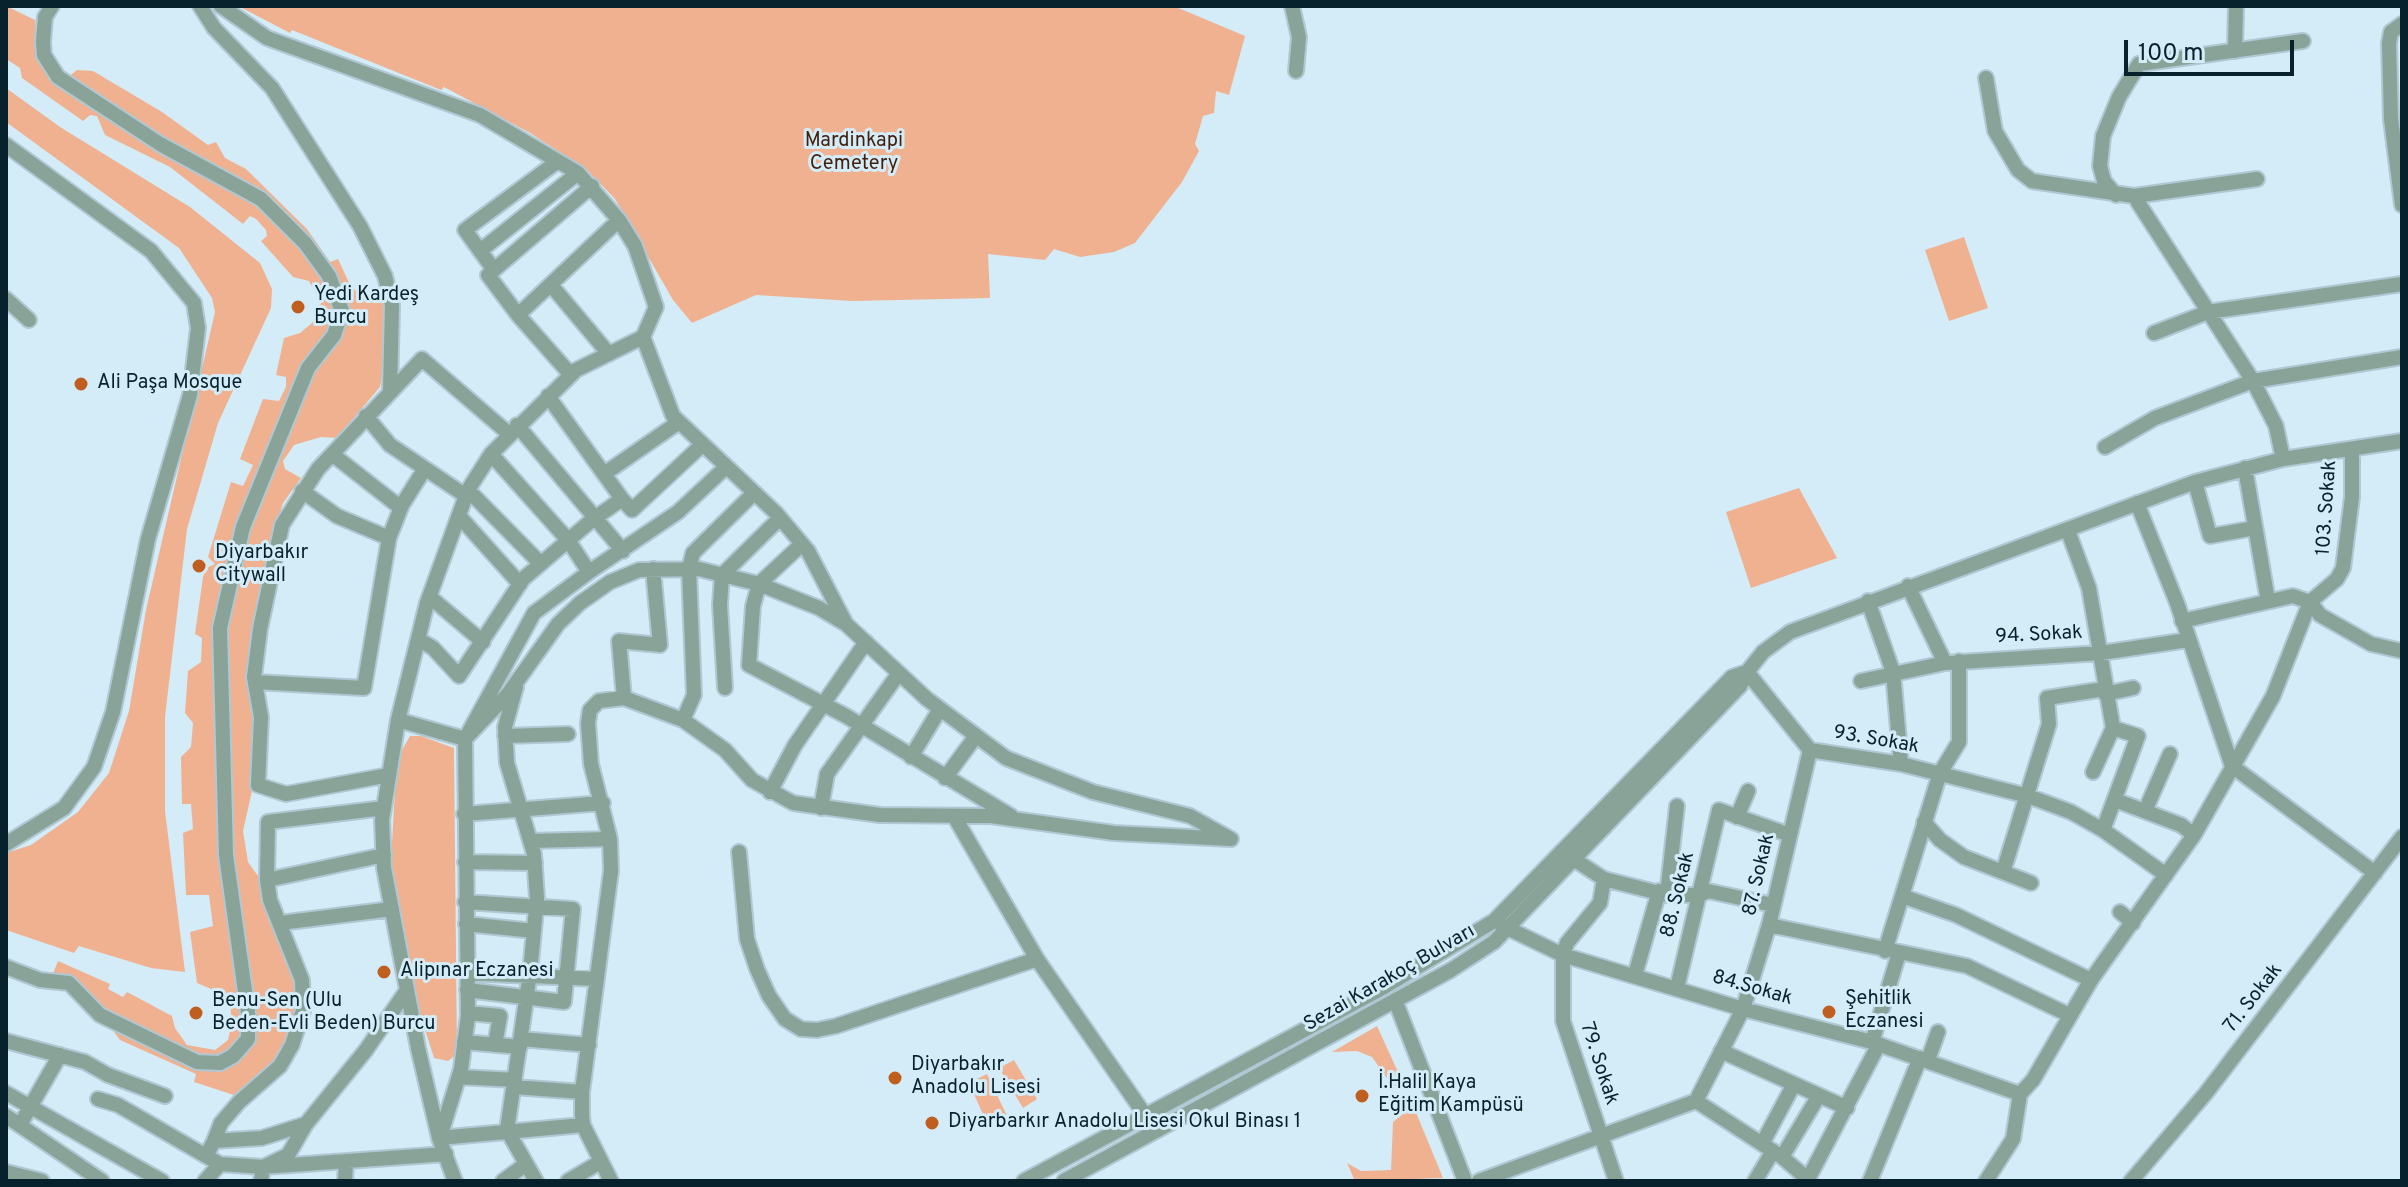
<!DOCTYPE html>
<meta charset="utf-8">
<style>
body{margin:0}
#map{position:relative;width:2408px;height:1187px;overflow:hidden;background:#d4ecf8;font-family:Overpass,sans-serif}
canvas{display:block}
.frame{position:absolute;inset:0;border:8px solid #08222d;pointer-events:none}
.scale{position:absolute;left:2124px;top:40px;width:170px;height:36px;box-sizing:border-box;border:4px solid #08222d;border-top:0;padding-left:10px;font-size:24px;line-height:28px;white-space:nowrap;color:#08222d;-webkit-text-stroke:6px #d4ecf8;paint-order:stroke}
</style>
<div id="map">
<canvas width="2408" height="1187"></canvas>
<div class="frame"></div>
<div class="scale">100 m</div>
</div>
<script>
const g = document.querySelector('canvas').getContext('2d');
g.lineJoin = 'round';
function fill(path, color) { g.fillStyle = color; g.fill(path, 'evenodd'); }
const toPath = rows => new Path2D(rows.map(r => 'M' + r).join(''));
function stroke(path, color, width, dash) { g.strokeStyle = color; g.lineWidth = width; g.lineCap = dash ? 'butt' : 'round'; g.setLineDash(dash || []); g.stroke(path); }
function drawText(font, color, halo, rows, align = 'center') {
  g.font = font + ' Overpass,sans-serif'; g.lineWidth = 6; g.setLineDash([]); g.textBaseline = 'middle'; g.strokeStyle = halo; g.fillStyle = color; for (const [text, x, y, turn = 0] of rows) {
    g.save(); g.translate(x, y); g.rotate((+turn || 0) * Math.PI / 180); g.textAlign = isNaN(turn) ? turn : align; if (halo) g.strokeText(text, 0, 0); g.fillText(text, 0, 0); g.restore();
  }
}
fill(toPath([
 [6,6,35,20,37,40,67,78,77,70,93,71,162,112,208,145,216,142,225,158,246,169,307,229,330,262,338,259,351,287,361,295,386,300,387,348,380,387,337,438,321,437,294,445,283,461,285,469,301,478,283,503,266,560,261,595,258,726,252,791,243,831,248,862,263,883,295,973,297,1017,288,1047,240,1097,194,1082,196,1074,120,1040,109,1025,52,976,58,961,110,984,108,989,123,997,127,992,172,1016,175,1028,187,1045,215,1050,228,1040,232,1022,230,1003,218,992,197,983,190,932,213,926,209,895,186,895,183,833,193,829,191,804,182,804,181,757,191,747,193,723,185,713,188,671,201,662,202,638,195,634,203,577,206,568,215,564,208,557,231,482,243,486,253,465,240,459,263,399,279,401,286,387,286,377,276,375,284,338,300,333,312,323,321,303,309,281,293,277,261,241,267,236,266,230,256,219,250,216,243,224,170,167,105,135,97,116,90,115,83,121,22,78,20,68,6,59],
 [238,6,1162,6,1176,7,1245,36,1229,95,1216,91,1214,113,1203,116,1195,144,1199,151,1182,182,1135,243,1114,252,1080,257,1054,249,1045,260,988,254,990,298,852,301,756,295,692,323,673,300,615,199,587,170,530,133,444,87,441,90,292,30,290,33],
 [6,88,60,127,190,207,260,263,272,289,271,308,218,423,187,529,165,717,165,811,185,972,151,968,79,946,74,953,6,930,6,853,31,845,78,812,109,773,129,711,146,610,215,312,212,298,179,248,6,122],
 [1964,237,1988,308,1949,321,1925,250],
 [1799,488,1837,558,1751,588,1726,512],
 [410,736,421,736,454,748,457,1054,448,1061,434,1058,419,1011,391,861,395,789,402,750],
 [1377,1026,1403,1083,1393,1087,1372,1057,1357,1051,1332,1052],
 [1014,1060,1037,1099,1023,1108,999,1068],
 [987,1074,1009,1120,990,1130,969,1083],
 [1409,1109,1415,1110,1443,1178,1355,1181,1347,1163,1361,1171,1391,1170,1393,1122]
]), '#f0b190');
const minor = toPath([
 [200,6,214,28,272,88,360,226,385,276,392,305,390,391],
 [221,6,267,38,480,115,578,173,619,220,635,246,656,307,643,337,576,370,491,454,468,490,427,603,398,720,382,820,384,868,418,1048,439,1138,455,1181],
 [1292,6,1299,37,1296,71],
 [2402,24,2391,32,2389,43,2391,119,2402,205],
 [2235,51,2236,6],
 [1986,78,1995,131,2018,170,2032,181,2134,196,2257,179],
 [6,145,151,251,194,303,198,328,190,395,148,539,113,712,94,767,64,808,6,844],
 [2116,195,2104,181,2100,166,2103,136,2119,97,2139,64,2303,41],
 [2134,196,2253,381,2276,426,2283,459],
 [480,251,578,173],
 [494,270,465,230,558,161],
 [551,285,609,354],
 [6,299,29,320],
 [518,315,488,275,592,186],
 [2154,333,2208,312,2402,284],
 [643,337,673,416,776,513,808,551,846,624,927,699,1006,758,1093,792,1190,816,1231,839],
 [571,375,518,315,619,220],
 [366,416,390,445,466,496],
 [517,425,623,551],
 [2105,447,2155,418,2253,381,2402,357],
 [332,454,401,508],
 [491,454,568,540,589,572,678,512,726,467],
 [2245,468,2268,601],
 [604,474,679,422],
 [2195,482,2210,536,2255,528],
 [468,490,540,563],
 [302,491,337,516,389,538,402,505,424,470],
 [622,499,632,510,702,445],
 [2137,503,2177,603,2232,766,2375,873],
 [459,516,520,584],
 [2068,531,2089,588,2113,728,2093,772],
 [802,544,759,584,753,606,749,665,846,716,1011,816],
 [1908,586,1945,663],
 [430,597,483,642],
 [1868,601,1893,672,1901,764],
 [2182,621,2293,596,2310,602,2320,615,2371,644,2402,651],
 [418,639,433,648,459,676,523,579,592,520,622,499,548,396],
 [1747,672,1810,750,1901,764,2028,796,2071,812,2103,830,2166,875],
 [1861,681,1945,663,2101,653,2188,640],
 [255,682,364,688,389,538],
 [516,687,505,727,507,763,534,854,537,898,530,973,507,1130,536,1181],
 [725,688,720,605,722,575,780,518],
 [2105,694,2133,688],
 [624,698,619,641,660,645,653,569],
 [398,720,465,739,534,613,589,572],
 [683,720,694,695,689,569,693,553,754,493],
 [505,736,568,734],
 [911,757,940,709],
 [389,775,286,794,258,785,261,717,254,677,260,629,282,525,318,469,422,359,508,433],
 [945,778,976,736],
 [770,792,795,745,866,642],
 [2115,800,2181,825,2194,835],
 [821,808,827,774,899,673],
 [2145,811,2170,754],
 [464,814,603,803],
 [954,816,1037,959,1145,1115],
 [1737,817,1748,791],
 [1924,822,1940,840,1964,857,2031,883],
 [2103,830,2138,736,2113,728],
 [531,841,610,839],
 [739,852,747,939,757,969,769,996,785,1019,801,1029,817,1030,836,1026,1037,959],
 [1575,860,1604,879,1667,895,1699,895,1708,891,1773,905],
 [465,862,535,863],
 [2003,872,2049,724,2047,698,2104,689],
 [1604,879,1600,903,1567,943,1563,955,1563,1021,1616,1181],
 [267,880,268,822,384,808],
 [1667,895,1677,806],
 [1902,896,1956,915,2091,980],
 [465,902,573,909,564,1002,467,990],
 [2120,912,2133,923],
 [280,923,392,909],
 [466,924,534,931],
 [1501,925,1563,955,1743,1009,1872,1042,2020,1094],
 [1769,925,1967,966,2069,1015],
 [1885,951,1940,773,1959,742,1959,661],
 [6,967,40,980,69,983,100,1015,197,1062,220,1063,233,1056,248,1039,248,1013,226,855,220,628,243,527,308,368,334,335,342,311,329,276,305,243,261,199,160,144,58,77,44,55,43,42,45,17,52,6],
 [467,973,597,979],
 [1635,975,1659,891],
 [1677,988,1719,810,1790,835],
 [407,990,366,1050,306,1124,262,1138,214,1141,206,1156,220,1164,263,1167,446,1154],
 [1395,1000,1465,1181],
 [468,1013,500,1016,495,1045],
 [521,1039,589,1045],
 [6,1041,85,1062,108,1075,165,1096],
 [464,1042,520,1047],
 [1872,1042,1899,953],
 [1721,1051,1847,1108],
 [1928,1060,1938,1032],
 [459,1077,515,1080],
 [514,1087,582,1092],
 [6,1093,162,1181],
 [98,1099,118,1105,206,1156],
 [1696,1101,1782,1157,1810,1181],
 [6,1116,102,1181],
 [21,1123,60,1055],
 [440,1137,461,1069,468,1016,465,739,508,694,558,624,580,603,610,582,639,570,699,569,759,584,819,608,846,624],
 [439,1138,583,1125],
 [214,1141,221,1123,239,1102,280,1066,292,1045,303,1011,302,980,270,900,267,880,384,855],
 [1762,1144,1793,1086],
 [1782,1157,1818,1097],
 [6,1172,42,1181],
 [1808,1179,1879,1044],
 [205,1181,220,1164],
 [261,1181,263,1167,288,1155,306,1124],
 [345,1181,346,1162],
 [503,1181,526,1164],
 [568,1181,600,1162],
 [611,1181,583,1125,582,1115,582,1092,611,871,610,839,591,764,588,723,590,710,599,701,624,698,683,720,725,750,752,780,793,803,880,815,991,816,1114,833,1231,839],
 [1024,1181,1384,987,1494,921,1732,677,1747,672,1763,652,1790,632,2195,482,2283,459,2402,441],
 [1064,1181,1451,970,1494,942,1740,686,1747,672],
 [1479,1181,1696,1101,1743,1009,1769,925,1810,750],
 [1755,1181,1773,1151],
 [1870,1181,1920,1058],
 [1986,1181,2013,1139,2020,1094,2033,1080,2091,980,2194,835,2273,696,2310,602,2337,579,2343,568,2352,497,2352,449],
 [2131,1181,2206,1093,2402,837]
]);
stroke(minor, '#afc8d3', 18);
stroke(minor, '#89a398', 14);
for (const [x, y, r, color] of [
 [298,307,8,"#c05e20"],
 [81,384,8,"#c05e20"],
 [199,566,8,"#c05e20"],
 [384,972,8,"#c05e20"],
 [1829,1012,8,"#c05e20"],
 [196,1013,8,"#c05e20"],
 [895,1078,8,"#c05e20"],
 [1362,1096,8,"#c05e20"],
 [932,1123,8,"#c05e20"]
]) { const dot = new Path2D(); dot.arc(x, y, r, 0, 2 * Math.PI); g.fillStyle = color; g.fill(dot); stroke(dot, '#d4ecf8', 3); }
drawText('20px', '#431f0b', '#d4ecf8', [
 ["Mardinkapi",854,142],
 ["Cemetery",854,165]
]);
drawText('20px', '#08222d', '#d4ecf8', [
 ["Yedi Kardeş",314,296],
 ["Burcu",314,319],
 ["Ali Paşa Mosque",97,384],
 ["Diyarbakır",215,554],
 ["Citywall",215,577],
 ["Alipınar Eczanesi",400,972],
 ["Şehitlik",1845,1000],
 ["Eczanesi",1845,1023],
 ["Benu-Sen (Ulu",212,1002],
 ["Beden-Evli Beden) Burcu",212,1025],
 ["Diyarbakır",911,1066],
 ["Anadolu Lisesi",911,1089],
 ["İ.Halil Kaya",1378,1084],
 ["Eğitim Kampüsü",1378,1107],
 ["Diyarbarkır Anadolu Lisesi Okul Binası 1",948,1123]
], 'left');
drawText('20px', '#08222d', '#d4ecf8', [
 ["103. Sokak",2328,508,-86],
 ["94. Sokak",2039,636,-3],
 ["93. Sokak",1876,741,10],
 ["87. Sokak",1760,875,-77],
 ["88. Sokak",1679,895,-76],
 ["Sezai Karakoç Bulvarı",1390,979,-30],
 ["84.Sokak",1752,989,16],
 ["71. Sokak",2254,999,-52],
 ["79. Sokak",1598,1064,72]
]);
</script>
